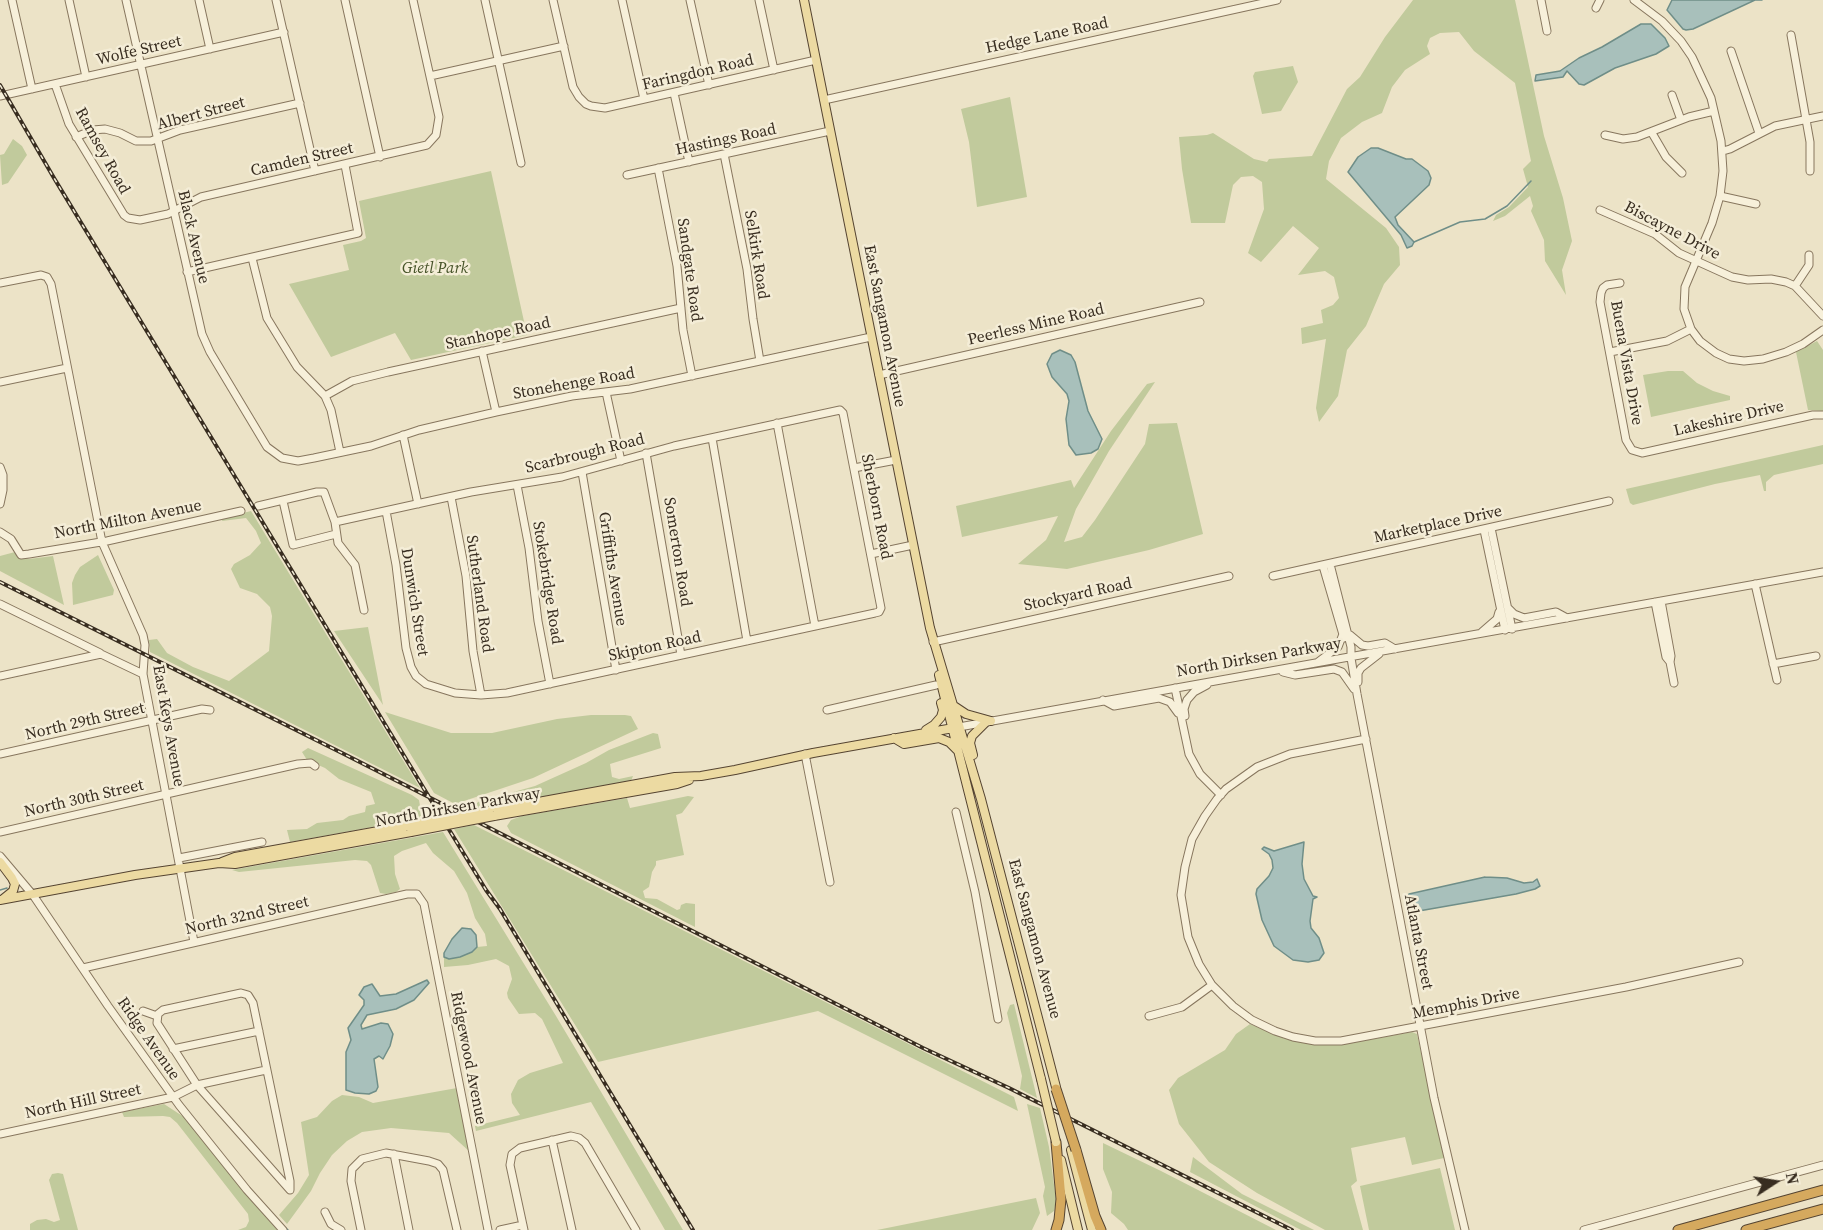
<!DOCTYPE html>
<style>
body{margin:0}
#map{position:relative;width:1823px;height:1230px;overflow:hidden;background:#ece3c7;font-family:"Source Serif 4",serif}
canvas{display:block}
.north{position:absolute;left:1745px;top:1152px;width:60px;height:60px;-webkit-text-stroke:4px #f4edd7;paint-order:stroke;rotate:78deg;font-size:16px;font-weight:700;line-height:24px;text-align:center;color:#382d20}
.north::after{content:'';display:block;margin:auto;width:21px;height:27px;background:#382d20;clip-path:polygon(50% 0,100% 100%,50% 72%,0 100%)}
</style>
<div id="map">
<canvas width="1823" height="1230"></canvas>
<div class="north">N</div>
</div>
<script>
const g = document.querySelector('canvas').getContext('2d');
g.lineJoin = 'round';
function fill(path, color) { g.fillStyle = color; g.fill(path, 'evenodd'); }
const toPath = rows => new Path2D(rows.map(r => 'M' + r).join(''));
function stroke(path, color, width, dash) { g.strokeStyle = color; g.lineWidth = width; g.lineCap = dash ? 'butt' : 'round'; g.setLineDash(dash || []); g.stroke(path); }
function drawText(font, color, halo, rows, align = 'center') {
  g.font = font + ' "Source Serif 4",serif'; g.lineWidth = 5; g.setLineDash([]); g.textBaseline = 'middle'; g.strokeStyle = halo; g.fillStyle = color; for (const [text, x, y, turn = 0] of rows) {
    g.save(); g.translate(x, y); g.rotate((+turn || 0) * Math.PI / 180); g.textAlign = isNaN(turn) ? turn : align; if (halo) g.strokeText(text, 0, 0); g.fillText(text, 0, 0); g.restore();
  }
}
fill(toPath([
 [1413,0,1515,0,1544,136,1563,198,1572,241,1562,270,1566,295,1545,261,1544,240,1531,211,1533,206,1530,196,1505,216,1493,221,1496,215,1509,207,1528,187,1523,169,1531,161,1515,83,1474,51,1459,32,1440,33,1430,38,1427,46,1430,54,1405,70,1392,87,1382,113,1362,122,1341,138,1329,161,1326,179,1386,228,1399,247,1400,265,1384,284,1366,326,1347,350,1338,396,1319,422,1316,408,1326,339,1302,344,1301,328,1323,323,1321,310,1333,305,1339,298,1334,277,1325,271,1298,275,1319,248,1293,226,1261,262,1248,253,1264,209,1262,182,1253,176,1241,177,1233,185,1225,223,1191,223,1182,169,1179,137,1207,135,1213,133,1254,159,1267,162,1269,159,1312,156,1347,89,1360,77,1385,37],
 [1293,66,1298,82,1281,111,1262,114,1253,76,1255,72],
 [1010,97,1027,197,977,207,969,142,961,109],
 [13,139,22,146,27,155,8,183,2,185,0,155,4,154],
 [491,171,527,335,411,360,395,333,331,357,289,284,349,270,343,245,361,241,366,238,359,201],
 [1817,341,1823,350,1823,411,1808,410,1796,352],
 [1668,371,1683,371,1697,383,1713,391,1730,396,1730,400,1651,417,1643,375],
 [1155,382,1109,451,1076,509,1064,542,1082,537,1095,520,1145,444,1149,424,1177,423,1203,534,1149,550,1067,569,1018,564,1046,540,1058,516,962,537,956,506,1071,480,1074,488,1111,431,1147,384],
 [1823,445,1823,464,1774,475,1766,482,1766,491,1764,491,1760,475,1715,484,1633,505,1630,503,1626,489],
 [251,511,420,788,150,652,149,640,157,639,167,653,193,667,229,681,269,651,272,616,270,607,257,594,240,588,231,569,234,564,250,555,261,543,256,531,246,518,222,521,223,518],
 [15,552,18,556,29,559,53,556,64,605,0,571,0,556],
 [98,555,114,590,113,595,73,605,72,583,75,575,80,567],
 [368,627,383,705,334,631],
 [385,712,451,733,492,733,557,719,591,715,625,715,631,716,638,729,533,778,455,804,434,793],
 [653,733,658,734,661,748,610,764,612,777,619,779,633,776,631,781,472,809,478,802,535,786,586,763,609,750],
 [308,748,412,795,419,800,422,818,290,842,287,830,307,829,317,823,343,820,349,816,365,812,366,806,375,804,371,792,339,779,325,768,307,760,302,752],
 [688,796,694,797,682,813,676,815,684,855,656,861,656,865,652,872,649,887,643,891,645,898,657,899,677,910,680,909,681,905,686,903,695,904,695,927,511,833,507,826,511,820,522,816,627,798,630,808],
 [474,825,1014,1097,1018,1111,818,1011,598,1062,454,829],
 [443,832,556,1016,683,1230,665,1230,591,1102,476,1131,475,1126,520,1115,512,1103,511,1094,518,1080,530,1073,563,1063,542,1019,535,1013,519,1014,508,998,507,993,512,979,509,966,496,959,468,965,444,967,444,957,449,959,472,952,477,947,487,946,485,934,475,918,467,893,454,871,433,853,426,843,402,851,394,856,395,874,400,889,396,892,386,894,380,893,371,865,367,861,355,860,239,872,232,870],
 [1014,1004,1037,1098,1020,1089,1022,1076,1007,1013,1010,1005],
 [1250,1024,1285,1039,1324,1045,1357,1042,1412,1032,1417,1034,1444,1158,1412,1165,1405,1137,1351,1148,1357,1181,1351,1186,1363,1230,1325,1230,1257,1193,1209,1162,1179,1124,1169,1090,1178,1078,1225,1050,1236,1034],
 [457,1088,470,1152,449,1133,391,1128,362,1132,347,1141,332,1155,320,1173,311,1191,287,1224,279,1215,298,1193,309,1175,301,1122,317,1117,332,1101,342,1095,359,1097,373,1103],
 [164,1104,184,1117,254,1204,279,1230,238,1230,246,1227,249,1221,248,1214,177,1123,170,1117,163,1116,124,1117,122,1112],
 [1027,1104,1040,1108,1049,1147,1056,1200,1054,1211,1047,1216,1043,1196,1045,1187],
 [1103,1143,1161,1171,1276,1230,1128,1230,1124,1224,1111,1213,1112,1192,1103,1169],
 [1193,1157,1242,1194,1314,1230,1301,1230,1190,1172],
 [1440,1168,1455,1230,1369,1230,1360,1186],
 [58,1173,63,1174,78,1230,30,1230,30,1224,37,1220,46,1219,54,1222,60,1220,49,1180,52,1174],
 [1036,1198,1040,1213,1032,1230,877,1230]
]), '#c1ca9c');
const water = toPath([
 [1672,0,1762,0,1755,0,1693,29,1686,30,1683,29,1667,10,1672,0],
 [1641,24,1651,24,1665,38,1669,46,1656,54,1615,68,1584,85,1579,84,1567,71,1563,77,1535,81,1536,75,1560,71,1579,58,1602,47,1641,24],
 [1371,148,1378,148,1406,159,1412,159,1428,171,1431,178,1429,185,1395,217,1398,225,1414,242,1412,246,1407,248,1401,235,1348,172,1358,157,1371,148],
 [1060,350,1071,355,1075,362,1088,411,1102,439,1098,449,1091,453,1076,455,1069,445,1066,419,1069,401,1067,394,1052,377,1047,364,1052,354,1060,350],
 [1304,842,1302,864,1304,879,1313,896,1317,897,1313,899,1310,921,1311,928,1319,938,1324,953,1319,960,1308,962,1293,960,1274,946,1262,920,1256,894,1257,889,1269,876,1273,868,1272,860,1269,854,1262,849,1264,847,1274,851,1304,842],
 [1485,877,1507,878,1524,883,1533,882,1537,879,1540,886,1535,889,1516,894,1413,912,1410,910,1407,901,1409,894,1485,877],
 [462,928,471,929,476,935,477,947,472,952,460,957,449,959,444,957,444,953,452,939,462,928],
 [427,980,429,983,414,1000,396,1009,367,1015,361,1025,362,1029,381,1023,388,1024,393,1034,390,1046,383,1059,379,1056,374,1059,378,1087,376,1091,369,1094,355,1093,346,1090,346,1052,351,1040,348,1028,364,1005,364,1000,359,995,364,987,372,984,380,996,396,994,427,980]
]);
fill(water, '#a8c0bb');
stroke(water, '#6f8e88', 1.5);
stroke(toPath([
 [1414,242,1460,222,1485,219,1507,206,1531,181],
 [0,890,7,888],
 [286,1228,288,1230]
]), '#6f8e88', 1.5);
const minor = toPath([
 [12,0,32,89],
 [69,0,86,77],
 [126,0,202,334,210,352,267,447,282,458,298,461,314,458,371,446,419,430,496,412,572,396,630,389,871,337],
 [199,0,210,49],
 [276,0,315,171],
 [345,0,380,157],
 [485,0,521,163],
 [553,0,573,87,579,97,586,104,591,106,605,108,816,60],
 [622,0,644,99],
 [690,0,709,85],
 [759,0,774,70],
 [1541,0,1547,31],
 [1634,0,1662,21,1681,41,1692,57,1711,98,1721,141,1723,171,1720,196,1712,223,1685,287,1684,309,1691,329,1700,341,1716,353,1729,359,1744,361,1763,359,1786,352,1803,344,1823,330],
 [1596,8,1600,0],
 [1791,35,1810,142,1810,171],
 [1731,51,1759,133],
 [430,76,564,46],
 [55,84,69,124,124,215,128,218,140,220,168,214,201,197,427,145,436,135,439,117,413,0],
 [674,93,689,162],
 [1672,95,1681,120],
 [0,96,284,32],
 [824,100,1277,0],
 [1652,133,1666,157,1682,173],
 [1605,135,1623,139,1637,137,1689,117,1714,111],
 [76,137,93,130,105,129,120,133,136,141,151,141,180,130,300,103],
 [1723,151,1730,149,1775,126,1823,116],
 [724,154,747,269,753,319,760,361],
 [658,168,677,266,683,330,692,376],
 [627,175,830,131],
 [1720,196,1756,204],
 [1600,210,1655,234,1679,253,1732,277,1748,280,1771,279,1786,282,1795,286,1823,316],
 [252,258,267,318,297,367,325,396,331,410,340,452],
 [187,272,358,233,345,165],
 [0,283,41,275,47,277,51,284,102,542,143,635,145,645,143,674,194,942],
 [1620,283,1607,285,1603,288,1601,293,1600,302,1626,440,1632,450,1642,453,1813,415,1823,415],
 [1795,286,1809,265,1809,255],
 [482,351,496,412],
 [1610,352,1667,341,1691,329],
 [879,375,1200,302],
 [0,382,67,368],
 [606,392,621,461],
 [325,396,352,381,388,372,681,308],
 [777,423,815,626],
 [403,435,418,504],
 [712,438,747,641],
 [646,453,681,655],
 [0,467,3,475,3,490,0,504],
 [854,468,896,460],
 [582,472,616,670],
 [517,485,529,548,538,621,550,684],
 [451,497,466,576,473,651,481,695],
 [283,501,293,545,336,534],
 [258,506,317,492,324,492,335,522,338,543,355,565,364,610],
 [335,522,471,492,562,477,674,446,840,410,843,413,881,608,879,612,875,613,507,693,481,695,455,693,426,684,416,676,411,667,406,648,396,565,386,511],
 [1491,528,1512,629],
 [1484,530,1505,630],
 [0,532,11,539,21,555,29,554,107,541,241,511],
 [871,554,913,545],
 [1330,564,1351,647,1351,658,1357,694,1434,1098,1465,1230],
 [1323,566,1344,638],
 [1273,576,1609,501],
 [1755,584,1777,680],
 [1661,601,1671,656,1670,662,1674,683],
 [1655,602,1666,657,1670,662],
 [0,604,100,653],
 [1509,609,1514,614,1524,618,1556,612,1567,618],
 [1482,632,1497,619,1499,612],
 [1350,635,1362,645,1368,646,1385,643,1395,649],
 [933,642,1229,576],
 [1318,662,1338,647,1343,634],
 [1773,664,1816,656],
 [1283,672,1295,675,1334,669,1342,672,1354,689],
 [0,676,101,654,143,674],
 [1358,682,1358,673,1361,668,1379,654],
 [1175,688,1189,754,1200,774,1221,795],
 [1103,700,1114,706,1159,698,1170,702,1178,713],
 [827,710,936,685],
 [1185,716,1184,709,1187,700,1194,692,1207,685],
 [959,727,1823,572],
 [1366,739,1290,754,1257,767,1226,789,1217,799,1205,816,1192,839,1185,867,1181,895,1188,937,1199,964,1212,985,1233,1006,1252,1020,1275,1031,1293,1037,1315,1041,1341,1041,1626,987,1739,962],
 [0,754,202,709,210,710],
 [805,754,830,882],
 [956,812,975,892,998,1019],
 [0,832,298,764,311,763,315,766],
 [0,856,33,895,108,1006,179,1105,247,1190,283,1230],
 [179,858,262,842],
 [83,968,407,894,417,894,424,904,488,1230],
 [241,993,248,995,253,1003,290,1181,290,1190,197,1085,157,1023,158,1014,163,1010,241,993],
 [143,1011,157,1016],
 [1149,1016,1182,1007,1212,985],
 [173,1049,259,1031],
 [0,1134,173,1097,197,1085,266,1070],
 [552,1140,572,1230],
 [394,1154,409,1230],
 [325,1212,331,1224,341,1230],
 [361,1230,351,1181,352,1169,362,1159,386,1153,429,1161,438,1164,443,1170,457,1230],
 [500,1230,523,1225],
 [524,1230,510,1165,512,1154,520,1148,571,1136,579,1138,585,1143,636,1230],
 [1584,1230,1823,1165]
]);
const major = toPath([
 [804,0,930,628,981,799,1056,1087],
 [939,675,1041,1079],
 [954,706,966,714,991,721],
 [926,730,934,725,941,717,943,710,941,703],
 [894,738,904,744,939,738,949,742,957,750],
 [973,755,970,743,972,736,986,722],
 [489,811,675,777,701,776,735,770,813,753,959,727],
 [494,816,677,784,689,780],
 [0,862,12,878,15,884,13,891,3,899],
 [222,862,235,857,406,826],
 [0,900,135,875,219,863,235,864,411,832],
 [1071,1150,1092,1230],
 [1061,1160,1078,1230]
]);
const highway = toPath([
 [1076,1150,1095,1216,1101,1230],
 [1056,1230,1059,1220,1061,1199,1056,1142],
 [1678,1230,1823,1190],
 [1746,1230,1823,1209]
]);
stroke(minor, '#87765e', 9);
stroke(major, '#554431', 10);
stroke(highway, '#554431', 11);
stroke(minor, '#f7f0da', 7);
stroke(major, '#ecdaa2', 8);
stroke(highway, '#d5a95e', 9);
const rail = toPath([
 [0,85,54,178,426,792,486,890,500,909,693,1230],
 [0,582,342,753,923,1048,1009,1088,1292,1230]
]);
stroke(rail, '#382d20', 4);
stroke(rail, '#f4edd7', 1.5, [4.5]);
const majorBridge = toPath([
 [406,826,489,811],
 [411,832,494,816],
 [1041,1079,1056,1142]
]);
const highwayBridge = toPath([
 [1056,1089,1076,1150]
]);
stroke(majorBridge, '#554431', 10, []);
stroke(highwayBridge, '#554431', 11, []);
stroke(majorBridge, '#ecdaa2', 8);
stroke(highwayBridge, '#d5a95e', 9);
drawText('16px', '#382d20', '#f4edd7', [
 ["Hedge Lane Road",1047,36,-12],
 ["Wolfe Street",139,51,-13],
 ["Faringdon Road",698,73,-13],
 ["Albert Street",201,114,-15],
 ["Hastings Road",726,140,-12],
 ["Ramsey Road",102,151,61],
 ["Camden Street",302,160,-13],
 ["Biscayne Drive",1672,231,28],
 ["Black Avenue",193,237,77],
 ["Selkirk Road",756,255,81],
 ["Sandgate Road",689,270,82],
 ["Peerless Mine Road",1036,325,-13],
 ["East Sangamon Avenue",884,326,79],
 ["Stanhope Road",498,334,-12],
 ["Buena Vista Drive",1626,363,80],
 ["Stonehenge Road",574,384,-10],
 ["Lakeshire Drive",1729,419,-13],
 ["Scarbrough Road",585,454,-14],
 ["Sherborn Road",876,507,79],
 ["North Milton Avenue",128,520,-11],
 ["Marketplace Drive",1438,525,-12],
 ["Somerton Road",677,552,81],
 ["Griffiths Avenue",612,569,81],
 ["Stokebridge Road",547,583,81],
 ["Sutherland Road",479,594,82],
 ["Stockyard Road",1078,595,-12],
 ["Dunwich Street",414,602,81],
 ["Skipton Road",655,647,-12],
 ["North Dirksen Parkway",1259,658,-10],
 ["North 29th Street",85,722,-13],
 ["East Keys Avenue",168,726,80],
 ["North 30th Street",84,799,-13],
 ["North Dirksen Parkway",458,808,-10],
 ["North 32nd Street",247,916,-13],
 ["East Sangamon Avenue",1034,939,75],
 ["Atlanta Street",1418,942,79],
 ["Memphis Drive",1466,1004,-11],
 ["Ridge Avenue",148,1039,55],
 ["Ridgewood Avenue",468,1058,79],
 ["North Hill Street",83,1102,-12]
]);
drawText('italic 16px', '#465328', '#f4edd7', [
 ["Gietl Park",435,269]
]);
</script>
